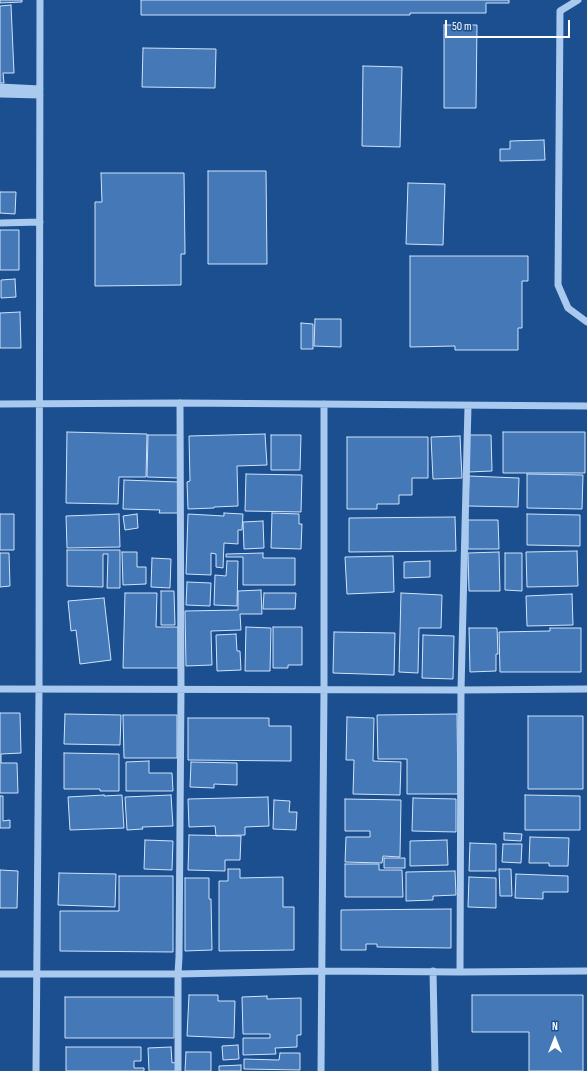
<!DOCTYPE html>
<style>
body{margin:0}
#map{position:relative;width:587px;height:1071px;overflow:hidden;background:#1b4f8f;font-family:"Sofia Sans Condensed",sans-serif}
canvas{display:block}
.north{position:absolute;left:535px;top:1019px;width:40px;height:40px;-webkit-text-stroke:3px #1b4f8f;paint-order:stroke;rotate:0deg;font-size:11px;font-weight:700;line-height:16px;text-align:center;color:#fff}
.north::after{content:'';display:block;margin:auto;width:14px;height:18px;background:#fff;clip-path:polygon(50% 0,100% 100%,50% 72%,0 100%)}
.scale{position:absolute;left:445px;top:20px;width:125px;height:18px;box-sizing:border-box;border:2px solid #fff;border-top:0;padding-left:5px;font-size:12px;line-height:14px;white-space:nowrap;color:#fff;-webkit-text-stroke:3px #1b4f8f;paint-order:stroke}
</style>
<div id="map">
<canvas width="587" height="1071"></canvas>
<div class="north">N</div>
<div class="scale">50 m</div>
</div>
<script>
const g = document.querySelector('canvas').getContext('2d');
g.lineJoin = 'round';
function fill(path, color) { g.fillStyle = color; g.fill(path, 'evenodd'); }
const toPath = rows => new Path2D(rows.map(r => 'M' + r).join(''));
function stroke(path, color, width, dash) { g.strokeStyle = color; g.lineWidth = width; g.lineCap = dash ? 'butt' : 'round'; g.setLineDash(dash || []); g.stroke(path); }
const building = toPath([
 [0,0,22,0,22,2,0,3,0,0],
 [141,0,509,0,509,3,486,3,486,13,410,13,410,15,141,15,141,0],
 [11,5,14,73,3,73,4,83,0,83,0,6,11,5],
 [444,25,477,25,476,108,444,108,444,25],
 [143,48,216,49,215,88,142,87,143,48],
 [363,66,402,67,400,147,362,146,363,66],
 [544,140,545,160,500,161,500,149,510,149,510,141,544,140],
 [208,171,266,171,267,264,208,264,208,171],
 [101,173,184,173,185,254,181,254,181,285,95,286,95,202,102,202,101,173],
 [408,183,445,184,443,245,406,244,408,183],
 [0,192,16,192,15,214,0,213,0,192],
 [0,230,19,230,19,270,0,270,0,230],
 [410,256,528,256,528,281,522,281,522,328,518,328,518,350,455,350,455,346,410,347,410,256],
 [15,279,16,297,1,298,1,280,15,279],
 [20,312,21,348,0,348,0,313,20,312],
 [315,319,341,319,341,347,314,346,315,319],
 [301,323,313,324,313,349,301,349,301,323],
 [67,432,147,434,146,477,119,477,118,504,66,503,67,432],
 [503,432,585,432,585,473,503,473,503,432],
 [265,434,267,465,237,466,238,506,214,507,214,508,188,509,187,482,190,481,189,436,265,434],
 [148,435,180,435,179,478,147,477,148,435],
 [271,435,301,435,300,470,271,470,271,435],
 [468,435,491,435,492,471,469,472,468,435],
 [460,436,462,478,433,479,431,437,460,436],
 [347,437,428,437,428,478,412,478,412,495,399,495,399,504,377,504,377,509,347,509,347,437],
 [246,474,302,475,301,512,245,511,246,474],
 [527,474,583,475,582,509,527,508,527,474],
 [469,476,519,478,518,507,468,506,469,476],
 [124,480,179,482,178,513,159,513,160,510,123,509,124,480],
 [224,513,243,514,242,530,238,530,238,544,224,543,223,568,216,567,216,554,211,553,211,575,186,574,188,514,224,516,224,513],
 [272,513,299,514,299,524,302,524,301,549,271,548,272,513],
 [0,514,14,514,14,550,0,550,0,514],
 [119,514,120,547,67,548,66,516,119,514],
 [137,514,138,528,125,530,123,516,137,514],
 [527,514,580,515,580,546,527,545,527,514],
 [455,517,456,551,349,552,349,518,455,517],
 [468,520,498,520,499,549,468,549,468,520],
 [263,521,264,548,244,549,243,522,263,521],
 [67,550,120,550,120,588,107,588,108,554,103,554,103,587,67,586,67,550],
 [577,551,578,586,527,587,526,552,577,551],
 [122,552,137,552,137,567,146,567,146,584,123,585,122,552],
 [499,552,500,591,469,591,468,553,499,552],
 [0,553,9,553,10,586,0,587,0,553],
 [263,553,263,558,295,558,295,585,243,585,243,557,226,557,226,554,263,553],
 [505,553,522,553,522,591,505,590,505,553],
 [393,556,394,592,347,594,345,557,393,556],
 [152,558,171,559,170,588,151,587,152,558],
 [227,561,238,561,237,606,214,605,215,575,226,576,227,561],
 [430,561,430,577,404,578,404,562,430,561],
 [187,582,211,583,210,606,186,605,187,582],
 [261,590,262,614,240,614,241,630,211,631,212,665,186,666,185,611,238,610,238,591,261,590],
 [161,591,174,591,175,625,161,625,161,591],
 [125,593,157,593,156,627,178,627,178,668,123,668,125,593],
 [264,593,296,593,295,609,263,609,264,593],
 [401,593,442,595,441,628,419,628,418,673,399,672,401,593],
 [572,594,573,625,527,626,526,596,572,594],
 [104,598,111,660,80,664,76,630,71,631,68,601,104,598],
 [246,627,271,628,270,671,245,671,246,627],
 [273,627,302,627,302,665,288,665,288,668,273,668,273,627],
 [469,628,497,628,498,654,496,654,496,671,470,672,469,628],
 [550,628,581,628,581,672,500,672,499,632,550,631,550,628],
 [334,632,395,633,394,675,333,673,334,632],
 [236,634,237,651,240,651,241,670,217,671,216,635,236,634],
 [423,635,454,636,453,679,422,678,423,635],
 [0,713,20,713,21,753,1,754,1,763,17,763,18,793,0,793,0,713],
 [65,714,121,715,120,745,64,744,65,714],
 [457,714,458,794,407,794,407,759,378,759,377,715,457,714],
 [123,715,177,715,177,758,124,758,123,715],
 [528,716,583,716,583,789,528,789,528,716],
 [347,717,374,718,373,761,401,762,400,795,353,794,354,760,346,760,347,717],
 [188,718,269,718,269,726,291,726,291,761,188,760,188,718],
 [64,753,119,754,119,791,100,791,100,789,64,789,64,753],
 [149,761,149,773,172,773,173,791,126,791,126,762,149,761],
 [191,762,237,763,237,785,214,784,214,788,190,787,191,762],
 [104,795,104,796,122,795,124,828,70,830,68,797,104,795],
 [171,795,173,826,142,827,143,829,127,830,125,797,171,795],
 [525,795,580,796,580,830,525,830,525,795],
 [0,796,3,796,3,821,10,820,10,828,0,828,0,796],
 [268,797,269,826,245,827,245,835,216,836,215,826,189,827,188,799,268,797],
 [413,798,456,799,456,832,412,831,413,798],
 [345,799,401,800,400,857,383,856,382,863,345,862,346,837,370,837,370,831,345,831,345,799],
 [274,800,290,801,289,812,297,812,296,830,273,829,274,800],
 [504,833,522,834,521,841,504,840,504,833],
 [189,835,241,836,240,860,225,860,225,871,188,870,189,835],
 [530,837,569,838,568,866,549,866,549,863,529,863,530,837],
 [145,840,173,841,172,870,144,869,145,840],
 [447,840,448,865,410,866,410,841,447,840],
 [470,843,496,844,496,871,469,871,470,843],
 [503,844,522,844,521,863,502,862,503,844],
 [384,858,405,858,405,868,384,868,384,858],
 [345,864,379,864,379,870,402,870,403,897,345,897,345,864],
 [228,869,240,869,240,878,283,877,283,907,294,907,294,950,219,951,219,881,228,881,228,869],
 [499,869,511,869,512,896,500,896,499,869],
 [0,870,18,871,17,908,0,908,0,870],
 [455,871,456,895,433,896,433,900,406,901,406,872,455,871],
 [59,873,116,874,115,907,58,905,59,873],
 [516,874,568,876,568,892,543,892,543,899,515,898,516,874],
 [119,876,173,876,173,952,60,951,60,911,119,911,119,876],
 [469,877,496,878,496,908,468,907,469,877],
 [185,878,209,878,209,899,211,899,212,950,185,951,185,878],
 [451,909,451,948,377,947,377,944,366,944,366,950,341,950,341,910,451,909],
 [189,995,218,995,218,1001,235,1001,234,1038,187,1036,189,995],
 [472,995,583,995,583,1071,529,1071,529,1032,472,1032,472,995],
 [267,996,267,999,301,998,301,1035,297,1035,297,1047,275,1048,276,1054,243,1055,243,1038,270,1038,270,1034,243,1034,242,997,267,996],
 [65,997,174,997,174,1038,65,1038,65,997],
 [238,1045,239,1059,223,1060,222,1046,238,1045],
 [66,1047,141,1047,141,1061,134,1061,134,1068,144,1068,144,1071,66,1071,66,1047],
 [171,1047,172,1063,178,1062,178,1071,149,1071,148,1048,171,1047],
 [186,1052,211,1052,211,1071,185,1071,186,1052],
 [280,1053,300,1053,300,1070,244,1069,244,1059,279,1060,280,1053],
 [241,1065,241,1071,219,1071,219,1066,241,1065]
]);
fill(building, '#4478b7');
stroke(building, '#cfe3fa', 1);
stroke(toPath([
 [578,0,560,11,558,285,568,308,587,322],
 [0,87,40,89],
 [0,94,40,95],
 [0,223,40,222],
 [0,404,180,403,587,406],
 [0,689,461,690,587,689],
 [433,971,435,1071],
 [460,972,461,690,468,406],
 [0,974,178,974,321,971,460,972,587,971],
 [36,1071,39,689,40,0],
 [178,1071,178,974,179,957,181,689,180,403],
 [321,1071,324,689,324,404]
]), '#a9c9ee', 7);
</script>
